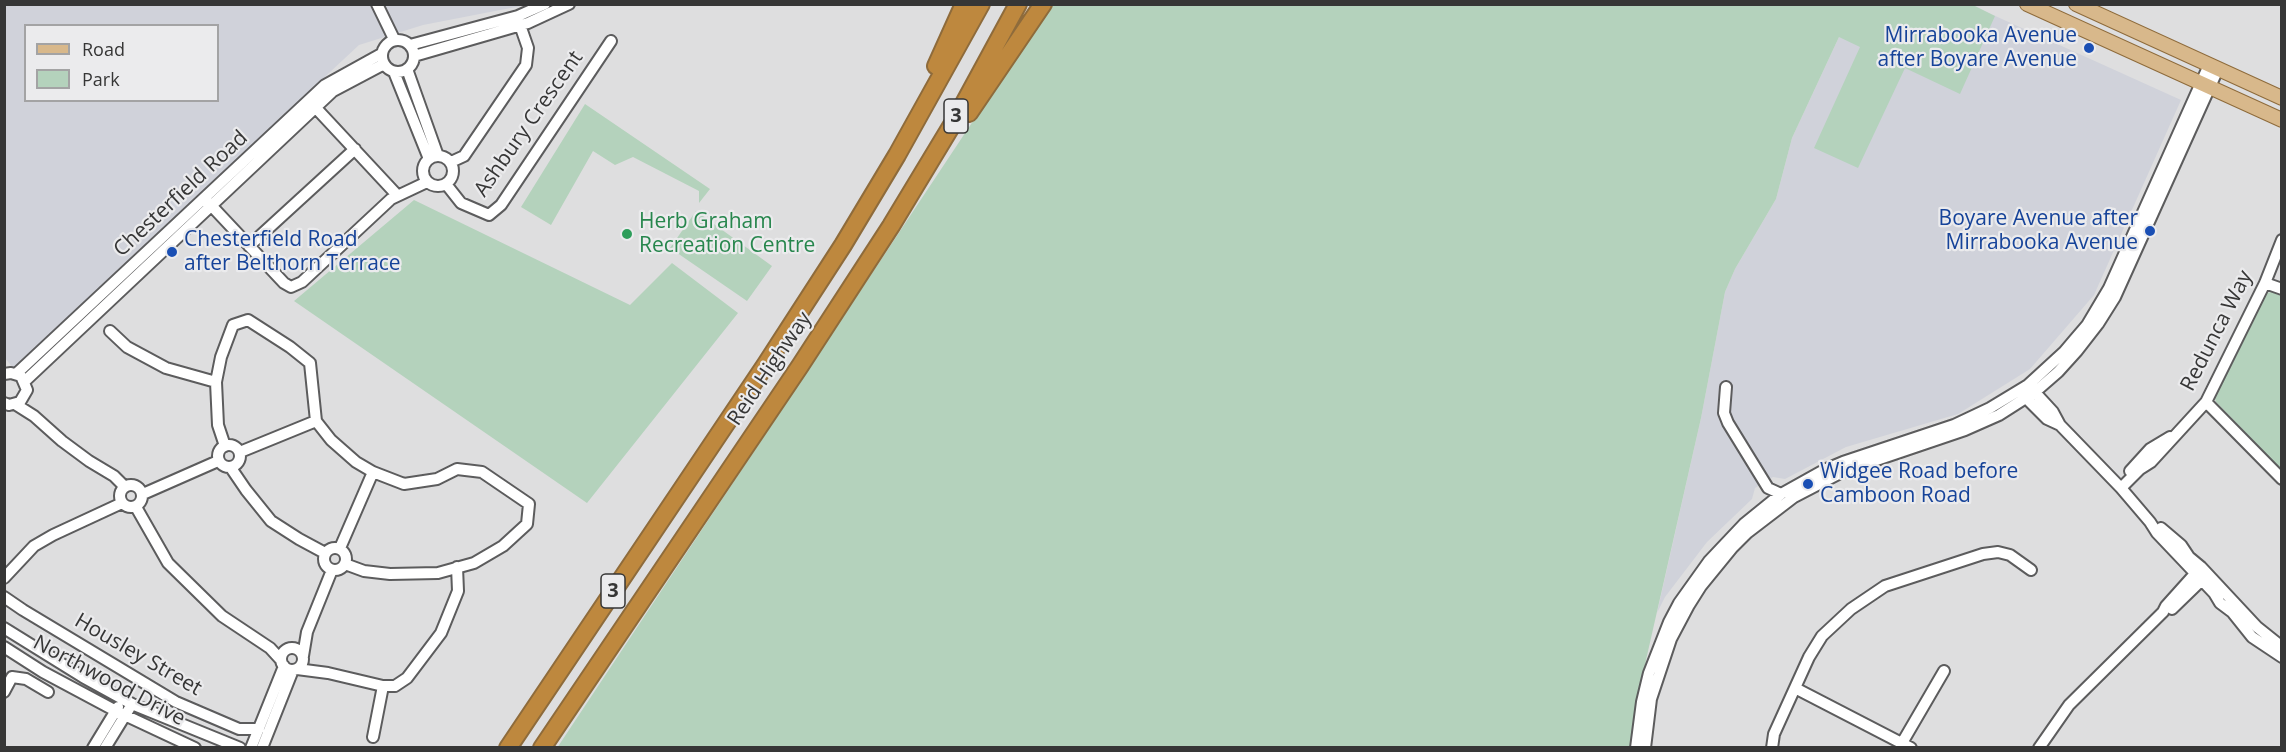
<!DOCTYPE html>
<style>
body{margin:0}
#map{position:relative;width:2286px;height:752px;overflow:hidden;background:#dededf;font-family:"Open Sans",sans-serif}
canvas{display:block}
.frame{position:absolute;inset:0;border:6px solid #363636;pointer-events:none}
.legend{position:absolute;left:24px;top:24px;width:195px;height:78px;box-sizing:border-box;background:#ebebed;border:2px solid #a3a3a4;margin:0;padding:8px 10px;list-style:none;font-size:18px;color:#363636}
.legend li{display:flex;align-items:center;gap:12px;height:30px}
.legend b{width:30px;border:2px solid #a3a3a4}
</style>
<div id="map">
<canvas width="2286" height="752"></canvas>
<div class="frame"></div>
<ul class="legend">
<li><b style="height:8px;background:#d8b88b"></b>Road</li>
<li><b style="height:16px;background:#b4d2bc"></b>Park</li>
</ul>
</div>
<script>
const g = document.querySelector('canvas').getContext('2d');
g.lineJoin = 'round';
function fill(path, color) { g.fillStyle = color; g.fill(path, 'evenodd'); }
const toPath = rows => new Path2D(rows.map(r => 'M' + r).join(''));
function stroke(path, color, width, dash) { g.strokeStyle = color; g.lineWidth = width; g.lineCap = dash ? 'butt' : 'round'; g.setLineDash(dash || []); g.stroke(path); }
function drawText(font, color, halo, rows, align = 'center') {
  g.font = font + ' "Open Sans",sans-serif'; g.lineWidth = 4.5; g.setLineDash([]); g.textBaseline = 'middle'; g.strokeStyle = halo; g.fillStyle = color; for (const [text, x, y, turn = 0] of rows) {
    g.save(); g.translate(x, y); g.rotate((+turn || 0) * Math.PI / 180); g.textAlign = isNaN(turn) ? turn : align; if (halo) g.strokeText(text, 0, 0); g.fillText(text, 0, 0); g.restore();
  }
}
fill(toPath([
 [5,5,526,5,423,25,359,45,13,368,5,358],
 [26,26,218,26,218,100,26,100],
 [1854,5,1971,5,2181,100,2094,295,2030,369,1958,414,1846,447,1785,479,1773,477,1755,488,1752,499,1707,542,1665,597,1657,613,1701,418,1725,292,1735,269,1776,199,1792,138]
]), '#d0d2da');
fill(toPath([
 [1971,4,1995,16,1960,94,1905,68,1858,168,1814,148,1860,47,1839,37,1792,138,1776,199,1735,269,1725,292,1701,418,1646,660,1634,747,557,748,1050,5],
 [585,104,710,189,699,203,699,191,633,157,615,165,593,151,551,225,521,207],
 [414,200,630,305,672,263,738,313,587,503,294,301],
 [696,211,772,266,747,301,670,248],
 [2272,292,2281,296,2281,469,2216,402,2214,396,2224,378,2231,358,2260,298,2266,293]
]), '#b4d2bc');
const minor = toPath([
 [377,4,394,39],
 '382 56a16 16 0 1 1 32 0a16 16 0 1 1-32 0Z',
 [410,45,518,16,545,4],
 [414,56,528,23,569,4],
 [407,69,438,156],
 [394,72,429,159],
 [315,107,397,195],
 '423 171a15 15 0 1 1 30 0a15 15 0 1 1-30 0Z',
 [451,162,464,156,526,65,528,48,520,25],
 [446,184,461,203,489,215,501,205,611,41],
 [207,201,284,283,291,287,302,282,391,199,427,182],
 [249,246,355,149],
 [2265,283,2282,289],
 [110,331,127,347,166,368,216,382],
 [4,374,11,373,21,376,27,390,20,402,9,405,4,403],
 [16,374,325,85,381,54],
 [25,381,333,91,384,64],
 [1726,387,1724,413,1728,423,1768,488,1781,494],
 [2030,387,2053,412,2060,425,2121,488,2150,522,2157,533,2214,593,2220,603,2232,612,2252,637,2282,657],
 [2023,395,2047,419,2060,425],
 [2206,402,2282,479],
 [15,404,34,416,62,441,89,461,114,476,125,487],
 '218 456a11 11 0 1 1 22 0a11 11 0 1 1-22 0Z',
 [225,446,218,425,216,382,221,357,233,325,248,320,290,347,310,363,316,421,331,440,356,462,373,472,404,484,437,479,457,469,482,472,529,504,527,524,503,546,474,563,438,573,390,574,364,571,345,564],
 [240,452,316,421],
 [231,468,246,490,271,521,299,539,325,553],
 [2130,471,2150,449,2170,437],
 '120 496a11 11 0 1 1 22 0a11 11 0 1 1-22 0Z',
 [2121,488,2140,469,2151,462,2206,402,2265,283,2282,240],
 [143,494,218,461],
 [136,507,168,563,222,616,270,648,281,660],
 [2161,528,2181,545,2189,557,2201,567,2257,627,2282,647],
 '324 559a11 11 0 1 1 22 0a11 11 0 1 1-22 0Z',
 [340,548,373,472],
 [4,578,34,546,53,535,122,503],
 [4,597,23,610,176,702,239,729,259,729],
 [2172,609,2206,576],
 [4,628,83,677,132,704,240,748],
 [4,647,43,672,116,711,195,748],
 '281 659a11 11 0 1 1 22 0a11 11 0 1 1-22 0Z',
 [303,656,307,632,332,570],
 [297,669,328,673,383,686,395,686,407,678,441,633,458,591,457,567],
 [1795,688,1911,748],
 [4,692,12,677,26,679,48,692],
 [373,737,383,686],
 [1902,743,1944,671],
 [93,748,118,707],
 [105,748,129,709],
 [251,748,284,666],
 [262,748,293,670],
 [1636,748,1642,702,1649,673,1669,622,1679,603,1709,561,1744,524,1781,494,1824,470,1843,462,1954,425,1990,408,2028,385,2064,352,2075,339,2087,325,2109,288,2209,65],
 [1645,748,1651,699,1671,639,1689,605,1701,586,1732,548,1747,533,1794,497,1844,471,1965,430,1999,415,2035,392,2058,372,2077,351,2098,324,2115,297,2218,69],
 [1772,748,1774,734,1809,657,1822,636,1851,609,1885,586,1983,554,1998,552,2010,555,2031,570],
 [2039,748,2069,705,2163,612,2166,606,2201,567]
]);
const major = toPath([
 [2027,4,2282,120],
 [2076,4,2282,98]
]);
const highway = toPath([
 [936,66,964,4],
 [969,113,1043,4],
 [508,748,766,364,843,245,897,155,981,4],
 [542,748,800,366,891,226,955,120,1018,4]
]);
stroke(minor, '#5c5c5d', 14);
stroke(major, '#8e6b3b', 16);
stroke(highway, '#8e6b3b', 20);
stroke(minor, '#fff', 10);
stroke(major, '#d8b88b', 14);
stroke(highway, '#be883e', 16);
for (const [x, y, r, color] of [
 [2089,48,6,"#1a4fb4"],
 [2150,231,6,"#1a4fb4"],
 [627,234,6,"#2e9e5b"],
 [172,252,6,"#1a4fb4"],
 [1808,484,6,"#1a4fb4"]
]) { const dot = new Path2D(); dot.arc(x, y, r, 0, 2 * Math.PI); g.fillStyle = color; g.fill(dot); stroke(dot, '#ebebed', 2); }
for (const [x, y, w] of [
 [956,116,24],
 [613,591,24]
]) { const box = new Path2D(); box.roundRect(x - w / 2, y - 17, w, 34, 4.5); g.fillStyle = '#ebebed'; g.fill(box); stroke(box, '#363636', 1.5); }
drawText('bold 20px', '#363636', null, [
 ["3",956,116],
 ["3",613,591]
]);
drawText('21px', '#164399', '#ebebed', [
 ["Mirrabooka Avenue",2077,36],
 ["after Boyare Avenue",2077,60],
 ["Boyare Avenue after",2138,219],
 ["Mirrabooka Avenue",2138,243],
 ["Chesterfield Road",184,240,"left"],
 ["after Belthorn Terrace",184,264,"left"],
 ["Widgee Road before",1820,472,"left"],
 ["Camboon Road",1820,496,"left"]
], 'right');
drawText('21px', '#363636', '#ebebed', [
 ["Ashbury Crescent",529,124,-55],
 ["Chesterfield Road",181,194,-43],
 ["Redunca Way",2217,331,-63],
 ["Reid Highway",770,369,-56],
 ["Housley Street",138,655,30],
 ["Northwood Drive",109,681,28]
]);
drawText('21px', '#27864d', '#ebebed', [
 ["Herb Graham",639,222],
 ["Recreation Centre",639,246]
], 'left');
</script>
